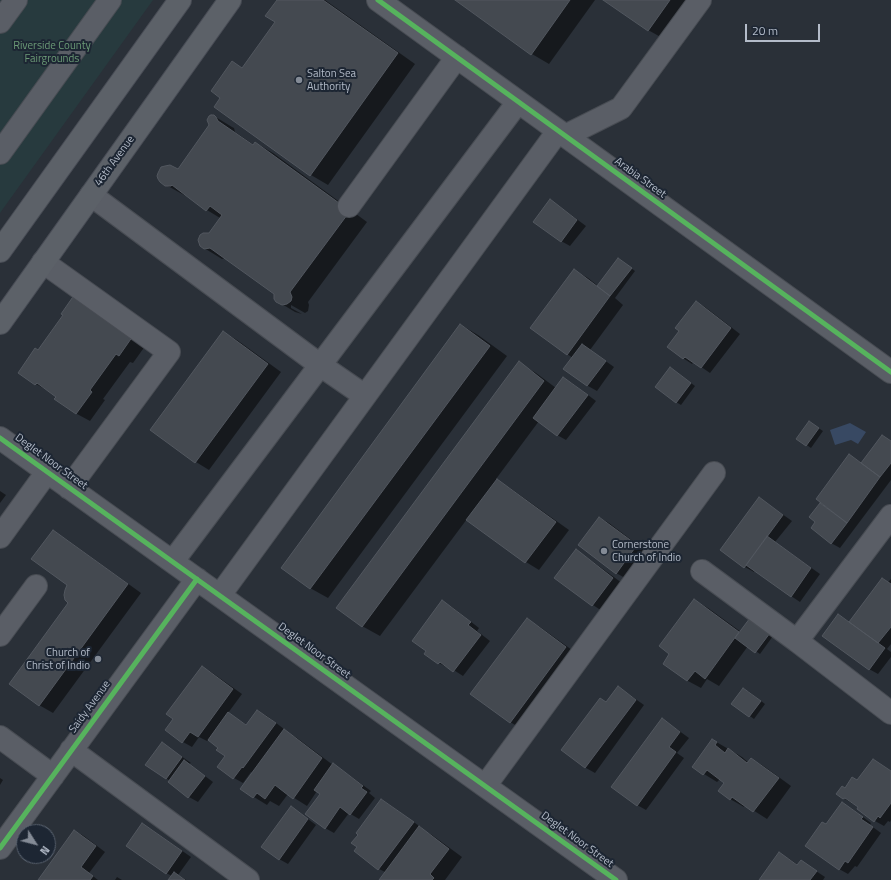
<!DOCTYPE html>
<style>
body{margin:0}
#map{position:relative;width:891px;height:880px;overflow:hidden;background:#2a3038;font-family:"Titillium Web",sans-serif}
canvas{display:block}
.north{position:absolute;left:16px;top:824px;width:40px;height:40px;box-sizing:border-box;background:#1d2633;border:1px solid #59626f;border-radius:50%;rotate:126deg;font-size:11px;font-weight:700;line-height:16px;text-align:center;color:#b4bcc9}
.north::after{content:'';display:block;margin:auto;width:14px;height:18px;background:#848b96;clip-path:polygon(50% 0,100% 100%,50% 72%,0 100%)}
.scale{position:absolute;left:745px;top:24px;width:75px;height:18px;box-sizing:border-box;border:2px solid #b4bcc9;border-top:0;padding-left:5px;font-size:12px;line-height:14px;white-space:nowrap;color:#b4bcc9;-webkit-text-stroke:3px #1d2633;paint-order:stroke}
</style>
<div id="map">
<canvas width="891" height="880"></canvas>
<div class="north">N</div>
<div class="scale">20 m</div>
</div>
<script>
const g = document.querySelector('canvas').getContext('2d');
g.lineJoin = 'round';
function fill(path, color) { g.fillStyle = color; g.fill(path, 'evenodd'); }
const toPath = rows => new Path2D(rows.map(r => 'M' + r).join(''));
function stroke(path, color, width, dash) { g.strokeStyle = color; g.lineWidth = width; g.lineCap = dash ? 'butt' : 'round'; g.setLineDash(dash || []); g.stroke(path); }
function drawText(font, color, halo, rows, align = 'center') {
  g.font = font + ' "Titillium Web",sans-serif'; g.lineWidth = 4; g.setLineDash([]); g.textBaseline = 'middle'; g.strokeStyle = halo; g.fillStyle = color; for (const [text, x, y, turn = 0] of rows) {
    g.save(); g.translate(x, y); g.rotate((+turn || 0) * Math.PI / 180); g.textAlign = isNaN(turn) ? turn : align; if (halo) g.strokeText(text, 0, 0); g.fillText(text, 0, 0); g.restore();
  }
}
fill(toPath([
 [0,0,153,0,0,213]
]), '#273a3e');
fill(toPath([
 [850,423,866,432,858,444,851,440,835,445,830,430]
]), '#384963');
fill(toPath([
 [278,0,325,0,415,64,328,185,311,175,215,107,276,22],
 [456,0,595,0,549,64,532,54],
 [605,0,695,0,666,40,648,30],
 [214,116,232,127,234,128,235,132,254,145,256,143,273,153,367,222,308,302,309,305,308,311,305,313,291,305,291,308,302,314,295,312,277,301,275,294,226,258,222,259,204,248,209,234,220,218,207,210,188,196,184,195,166,185,178,170,211,125],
 [550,201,559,206,586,226,570,246,561,241],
 [623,262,635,271,615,298,623,305,590,350,614,367,597,391,588,386,565,369,573,358,567,354,574,270,588,278,598,286],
 [696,302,705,307,740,334,710,373,694,362,692,364,683,358,680,331],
 [64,314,148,342,133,363,130,362,103,399,105,400,90,421,77,414,56,398,57,396,36,384,38,351],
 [461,325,478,335,507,356,328,598,310,588],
 [223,332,237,340,281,372,209,470,196,462],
 [519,363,536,373,556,388,564,378,572,383,596,401,566,440,557,435,539,421,496,479,510,488,569,530,539,570,526,562,467,519,380,636,362,626],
 [675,371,695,386,681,405,676,402],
 [814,425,823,431,811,448,798,439],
 [891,441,891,480,840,548,831,543,817,522,810,517,821,502,849,455,862,463],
 [0,491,6,495,0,503],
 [760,499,768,504,792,521,775,542,820,574,800,602,791,596,755,570,754,572,745,567],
 [600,518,609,523,646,551,625,578,616,573],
 [53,531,66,539,141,593,53,713,39,705,70,603,68,585],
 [576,551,585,556,622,583,602,611,593,605,556,578],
 [891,579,891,644,887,649,891,652,891,657,878,674,869,669,839,615,850,622],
 [694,600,708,608,741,632,750,620,773,636,760,654,748,646,719,686,707,679,701,688,688,681,664,663,671,654],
 [443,602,452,607,479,628,477,631,490,641,463,676,449,667,448,668,439,663],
 [527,619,540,627,579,655,524,730,510,722],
 [202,667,211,672,242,694,228,713,247,725,258,711,267,716,284,729,283,730,297,738,333,765,342,770,371,791,369,793,375,798,359,819,349,813,334,833,325,828,321,794,317,791,307,806,288,794,279,806,270,801,267,805,254,797,242,788,253,773,251,772,243,783,234,778,218,767,227,756,219,747,208,740,207,741,199,737,192,747,183,742,174,719],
 [618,688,627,693,644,705,595,773,586,768,562,750,606,703],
 [748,691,765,704,754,719,733,704],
 [662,720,671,725,689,738,677,753,684,758,646,810,637,805],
 [713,740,742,757,749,763,752,759,765,767,791,786,767,819,745,805,744,807,730,799,725,783,720,779,717,782,704,774,693,766],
 [162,743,171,749,191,763,189,764,213,782,198,802,189,797,169,782,170,781,147,764],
 [873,760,891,771,891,820,890,822,888,821,884,826,875,821,858,809,859,807,854,803,853,804,837,794,858,781],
 [0,778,3,780,0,785],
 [382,800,390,805,422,828,421,829,432,835,462,857,445,880,380,880,385,872,379,869,358,847,359,834],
 [851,808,871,823,870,825,881,833,857,867,855,866,848,874,839,869,826,825],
 [300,813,316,825,288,864,279,859],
 [142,824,151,829,191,857,178,875,186,880,170,880,172,876,166,873],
 [75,831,84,836,105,852,89,873,98,880,39,880],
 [788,858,798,865,801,861,825,877,823,880,760,880],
 [117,877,122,880,115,880]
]), '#0007');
const building = toPath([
 [277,0,323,0,398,53,310,176,214,107,220,98,211,91,232,61,242,68,275,22,265,16,277,0],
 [455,0,570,0,531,55,455,0],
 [603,0,670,0,648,31,603,0],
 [211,115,214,115,216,117,218,121,253,145,255,142,350,211,290,292,292,297,291,301,287,304,282,305,276,302,274,299,274,294,210,248,204,249,200,246,198,240,200,235,203,233,209,233,222,215,210,206,206,211,172,185,171,186,165,186,160,182,158,179,157,176,158,173,161,167,165,166,170,165,178,169,209,125,207,120,209,116,211,115],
 [550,199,577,220,561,242,533,222,550,199],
 [618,258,632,268,610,296,597,286,618,258],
 [574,269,610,296,567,355,530,328,574,269],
 [77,291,135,333,119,356,116,354,90,390,92,392,76,414,54,399,56,397,37,383,35,385,18,373,35,348,38,350,63,315,61,314,77,291],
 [696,301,731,328,701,368,685,357,683,359,667,347,679,331,675,328,696,301],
 [460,324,490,346,310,589,281,568,460,324],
 [223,331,268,364,195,463,150,430,223,331],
 [582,344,606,361,587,386,563,369,582,344],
 [519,361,544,381,362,627,336,608,519,361],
 [670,367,691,383,676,403,655,387,670,367],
 [563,377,588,395,557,436,533,418,563,377],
 [809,421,819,428,806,446,796,439,809,421],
 [882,435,891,441,891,463,880,477,861,463,882,435],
 [849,454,880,477,847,523,816,499,849,454],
 [497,479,556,522,525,563,466,520,497,479],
 [759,497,783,515,744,568,720,550,759,497],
 [820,503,847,523,831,544,811,528,815,522,809,517,820,503],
 [599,517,637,545,616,574,578,545,599,517],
 [53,530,128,584,39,706,9,684,68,603,65,600,64,595,65,590,67,585,31,559,53,530],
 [767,536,811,568,791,597,746,565,767,536],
 [576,549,613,578,592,606,554,578,576,549],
 [882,578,891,584,891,627,878,643,849,622,882,578],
 [694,599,739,632,705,679,695,671,687,681,663,664,669,654,659,646,694,599],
 [442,600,471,622,468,625,481,635,453,672,440,662,438,664,424,654,426,651,412,641,442,600],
 [838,614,885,648,869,670,822,636,838,614],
 [527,618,566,647,510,723,470,694,527,618],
 [750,618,770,633,755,653,735,638,750,618],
 [202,666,233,689,198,737,190,732,182,743,165,730,173,719,166,714,202,666],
 [618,686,636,700,585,768,561,750,600,698,606,702,618,686],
 [743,688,761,701,749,717,731,704,743,688],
 [257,710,276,723,243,768,242,767,233,779,217,767,225,756,216,750,218,748,208,740,228,712,246,725,257,710],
 [662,718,680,732,669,747,676,752,637,806,611,787,662,718],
 [284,729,322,758,293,799,275,785,265,799,257,793,253,798,240,789,284,729],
 [712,739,717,742,715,745,725,753,728,748,747,763,751,758,779,778,753,812,732,797,730,800,718,791,724,783,707,770,703,775,692,767,712,739],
 [162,742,182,757,166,779,145,765,162,742],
 [873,759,891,771,891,803,880,818,878,816,874,822,857,809,858,807,845,798,843,799,836,794,842,786,845,788,852,777,857,780,873,759],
 [184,760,205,776,188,798,168,782,184,760],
 [333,763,363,786,361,788,367,792,350,815,340,807,325,829,305,814,320,794,314,790,333,763],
 [381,799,414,822,378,870,354,851,357,847,351,843,358,835,356,833,381,799],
 [842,802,863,817,861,819,873,827,848,863,845,861,839,870,805,846,822,822,826,824,842,802],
 [291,806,308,819,279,860,261,847,291,806],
 [142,823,182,851,166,874,126,846,142,823],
 [419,826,449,849,430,874,434,878,432,880,379,880,419,826],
 [74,830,96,846,81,867,93,876,90,880,38,880,74,830],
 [779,852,797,865,801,860,817,871,810,880,759,880,779,852],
 [174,872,185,880,168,880,174,872]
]);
fill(building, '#444950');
stroke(building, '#52575f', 1);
const minor = toPath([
 [378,0,891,372],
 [0,22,16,0],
 [565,136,621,108,700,0],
 [0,153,110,0],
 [91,195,320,365,365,396],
 [349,206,457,57],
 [43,262,169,352,69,488],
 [0,438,616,880],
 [891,516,797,641,891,713],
 [0,537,47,472],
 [173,561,518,102],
 [702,571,797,641],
 [220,595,558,131],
 [0,635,36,586],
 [0,737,53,776],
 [71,750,248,880],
 [485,786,714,473],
 [0,848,197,579]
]);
const major = toPath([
 [0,251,180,0],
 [0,323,230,0]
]);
stroke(minor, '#484c53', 24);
stroke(major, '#484c55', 24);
stroke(minor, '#5a5e66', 22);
stroke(major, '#5c6168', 22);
stroke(toPath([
 [378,0,891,372],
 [0,438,616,880],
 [0,848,197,579]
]), '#56b35d', 5);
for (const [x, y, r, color] of [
 [299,80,4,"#848b96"],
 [604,551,4,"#848b96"],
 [98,659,4,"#848b96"]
]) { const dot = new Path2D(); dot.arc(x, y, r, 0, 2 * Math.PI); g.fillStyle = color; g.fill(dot); stroke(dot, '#1d2633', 1.5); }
drawText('11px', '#6b9a76', '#1d2633', [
 ["Riverside County",52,46],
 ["Fairgrounds",52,59]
]);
drawText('11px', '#b4bcc9', '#1d2633', [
 ["Salton Sea",307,74],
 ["Authority",307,87],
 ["Cornerstone",612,545],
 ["Church of Indio",612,558],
 ["Church of",90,653,"right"],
 ["Christ of Indio",90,666,"right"]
], 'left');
drawText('11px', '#b4bcc9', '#1d2633', [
 ["46th Avenue",115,161,-54],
 ["Arabia Street",640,178,36],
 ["Deglet Noor Street",51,462,36],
 ["Deglet Noor Street",314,651,36],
 ["Saidy Avenue",90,707,-54],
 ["Deglet Noor Street",577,840,36]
]);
</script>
